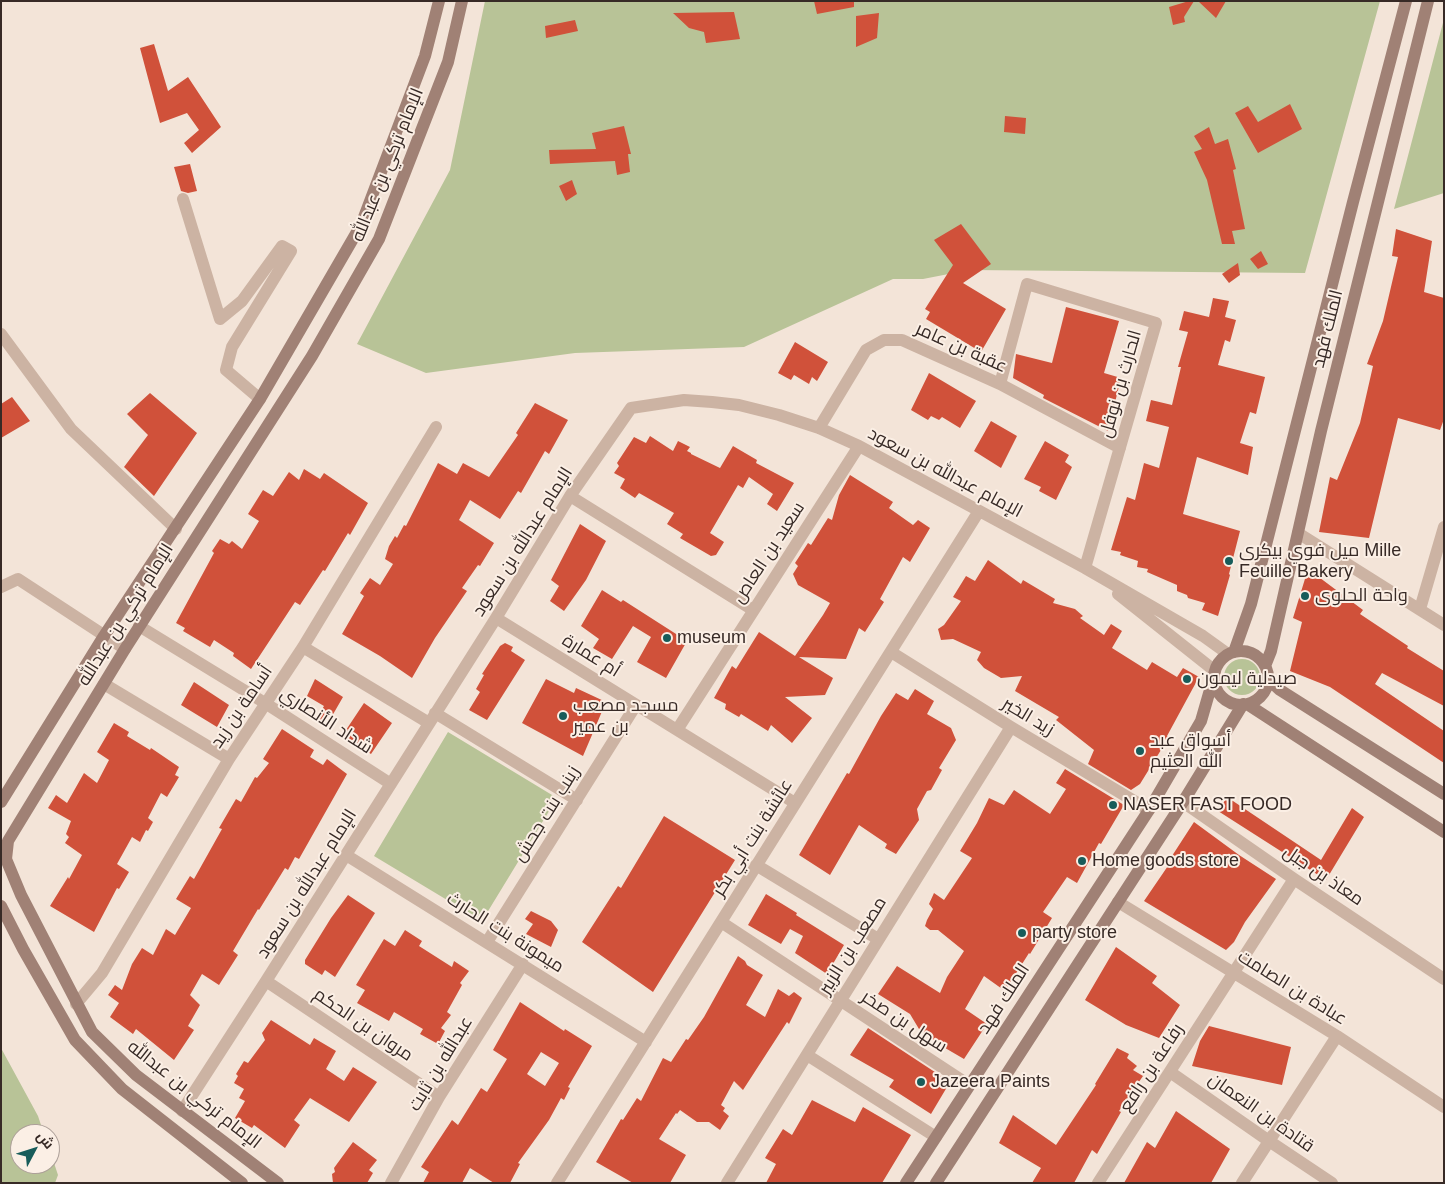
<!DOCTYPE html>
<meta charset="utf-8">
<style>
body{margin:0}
#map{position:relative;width:1445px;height:1184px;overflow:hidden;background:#f3e4d8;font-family:Helvetica,Cairo,sans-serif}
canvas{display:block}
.frame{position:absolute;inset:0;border:2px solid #372a26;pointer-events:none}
.north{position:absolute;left:10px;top:1124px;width:50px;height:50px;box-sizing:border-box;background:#fbefe5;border:1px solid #ada099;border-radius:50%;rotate:50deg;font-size:14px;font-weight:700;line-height:20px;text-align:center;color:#372a26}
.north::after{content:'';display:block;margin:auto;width:18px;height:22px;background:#185c5a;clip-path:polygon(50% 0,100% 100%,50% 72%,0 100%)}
</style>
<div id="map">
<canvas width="1445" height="1184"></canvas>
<div class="frame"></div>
<div class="north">ش</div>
</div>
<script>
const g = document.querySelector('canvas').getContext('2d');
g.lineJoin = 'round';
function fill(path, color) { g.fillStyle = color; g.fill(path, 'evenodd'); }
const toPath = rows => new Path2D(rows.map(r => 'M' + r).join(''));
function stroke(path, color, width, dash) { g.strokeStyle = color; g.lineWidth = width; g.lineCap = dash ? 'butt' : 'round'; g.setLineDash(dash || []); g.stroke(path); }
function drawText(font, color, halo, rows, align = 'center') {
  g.font = font + ' Helvetica,Cairo,sans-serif'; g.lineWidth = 4; g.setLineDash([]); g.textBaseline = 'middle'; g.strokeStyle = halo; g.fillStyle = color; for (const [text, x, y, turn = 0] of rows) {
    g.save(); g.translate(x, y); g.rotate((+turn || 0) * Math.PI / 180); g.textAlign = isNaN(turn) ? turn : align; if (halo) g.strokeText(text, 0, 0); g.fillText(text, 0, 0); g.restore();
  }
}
fill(toPath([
 [485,1,1380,1,1305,273,969,270,923,279,893,279,744,347,575,353,426,373,357,344,450,170],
 [1444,19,1444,193,1394,209],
 '1224 677a18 18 0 1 1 36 0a18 18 0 1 1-36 0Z',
 [448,732,557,798,482,921,374,856],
 [1,1048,38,1116,44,1134,20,1134,20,1164,50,1164,50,1151,58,1175,55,1183,1,1183]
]), '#b8c397');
fill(toPath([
 [814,1,854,1,854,7,817,14],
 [1189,1,1194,1,1184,17,1185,22,1173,25,1169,7],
 [1198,1,1226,1,1216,18],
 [734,12,740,39,706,43,704,32,689,28,673,13],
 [879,13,877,38,856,47,856,16],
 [575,20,578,31,546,38,545,26],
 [154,44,168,91,188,77,221,127,192,153,184,143,199,130,187,113,160,123,140,48],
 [1290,104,1302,129,1258,153,1235,113,1248,106,1258,122],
 [1005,116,1026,118,1025,134,1004,132],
 [624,126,631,154,628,154,630,172,617,175,615,161,550,164,549,150,596,149,592,133],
 [1209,127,1215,144,1228,139,1236,169,1233,170,1245,229,1232,231,1235,244,1222,244,1207,180,1194,152,1202,149,1194,136],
 [190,164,197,191,188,193,181,191,174,167],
 [572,180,577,194,566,201,559,186],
 [961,224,991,264,963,283,1006,309,981,352,926,319,930,312,925,309,953,265,934,240],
 [1396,229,1432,241,1424,292,1444,298,1444,419,1440,430,1398,418,1369,538,1319,532,1330,477,1337,480,1360,423,1373,366,1367,364,1383,321,1398,257,1392,256],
 [1261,251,1268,264,1258,269,1250,259],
 [1238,263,1240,275,1229,283,1222,274],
 [1213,298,1229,301,1225,317,1236,320,1230,342,1225,340,1218,365,1265,377,1256,414,1250,412,1240,443,1253,447,1248,475,1197,457,1183,514,1240,531,1229,574,1230,575,1218,616,1202,610,1205,603,1188,598,1187,595,1177,591,1177,585,1147,572,1148,569,1137,567,1138,561,1120,555,1121,552,1111,550,1127,497,1135,500,1144,463,1159,468,1169,427,1146,421,1151,400,1172,405,1181,367,1178,367,1188,332,1179,330,1184,311,1209,317],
 [1066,307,1119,321,1104,373,1121,378,1108,431,1043,398,1044,395,1013,378,1016,354,1052,363],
 [795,342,828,362,817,381,812,377,809,384,794,375,791,380,778,373],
 [929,373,976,401,960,428,942,417,939,420,931,416,928,420,911,410],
 [150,393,197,433,154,496,124,467,148,435,127,414],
 [12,397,30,421,1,438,1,404],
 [535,403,568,420,549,454,545,451,521,493,518,491,500,519,470,500,459,520,494,543,480,566,478,565,462,588,467,591,435,638,412,678,380,656,342,634,364,596,360,593,370,578,380,585,393,564,385,559,389,546,395,536,397,538,404,525,406,526,438,463,457,474,463,463,489,477,518,435,516,433],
 [991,421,1017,436,1001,468,974,451],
 [650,436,673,451,678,441,690,447,687,451,691,453,691,454,720,468,733,446,757,460,756,463,794,483,777,511,767,504,773,494,749,477,743,488,738,485,710,533,724,542,716,555,711,556,680,538,683,534,667,524,674,513,639,493,635,498,620,488,625,479,614,473,619,466,617,463,634,437,646,443],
 [1045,441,1069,455,1065,462,1072,467,1056,500,1039,491,1041,487,1024,479],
 [304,469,320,479,324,473,368,503,350,535,348,533,325,571,323,570,300,605,295,602,251,669,233,656,234,653,214,640,210,647,183,631,185,628,176,623,214,553,212,551,220,539,229,544,232,541,242,549,259,521,248,514,263,490,273,496,289,472,299,480],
 [850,475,893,502,889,508,913,525,918,520,930,528,910,562,903,557,880,599,884,602,865,632,859,628,846,659,799,657,833,678,825,695,785,697,812,718,792,743,771,725,768,731,741,714,739,717,725,709,726,704,714,698,732,666,736,669,759,632,795,656,823,615,830,603,798,585,793,574,798,566,795,563,808,543,811,545,828,518,832,520,839,495],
 [580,524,606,541,586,580,564,611,550,601,559,586,551,580],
 [988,560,1021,584,1023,580,1055,599,1053,603,1075,609,1083,616,1080,618,1104,635,1111,624,1122,631,1112,648,1147,670,1152,662,1177,677,1183,668,1199,677,1167,736,1169,737,1140,784,1131,790,1088,764,1094,750,1056,720,1059,717,1015,691,1022,676,1001,678,984,668,977,660,981,652,953,639,941,640,938,629,944,625,961,601,953,597,966,576,975,581],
 [1308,569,1363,610,1360,614,1408,646,1407,648,1444,671,1444,706,1382,673,1375,684,1444,731,1444,763,1330,687,1290,671,1302,622,1293,618],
 [602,590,621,602,623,600,687,641,666,678,637,662,651,637,633,626,612,659,593,648,599,639,581,626],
 [505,643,513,647,511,651,525,660,487,720,469,710,480,692,476,689,484,675,482,674,500,646],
 [315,679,343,697,328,723,317,718,324,706,307,696],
 [546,679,574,693,576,688,606,702,583,756,522,723],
 [194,682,229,705,217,727,181,705],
 [915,689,934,701,927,714,951,728,956,740,939,768,942,770,931,790,927,791,917,809,919,820,896,854,885,848,887,844,859,825,830,875,799,855,847,773,849,774,881,716,896,693,908,700],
 [364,703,392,723,371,754,342,736],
 [114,723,129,732,127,736,150,750,151,748,179,767,175,775,179,777,167,797,161,793,148,818,153,822,148,831,146,830,140,842,132,837,117,864,129,872,119,889,117,888,94,932,50,906,68,877,69,879,82,855,65,843,69,837,66,834,71,821,48,808,56,795,67,803,84,773,97,783,109,760,97,752],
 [282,729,314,750,310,757,323,765,327,759,347,774,299,859,295,857,288,870,285,868,259,910,258,909,233,951,238,955,219,985,202,974,190,995,200,1005,188,1026,194,1030,174,1060,136,1029,133,1034,110,1017,119,1003,108,995,115,985,122,990,132,964,142,948,153,955,166,929,175,935,191,908,176,899,190,876,194,879,222,829,219,828,236,799,241,802,255,777,257,778,269,763,263,759],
 [1065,769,1124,805,1101,844,1099,843,1077,883,1067,877,1043,912,1052,918,1030,954,1029,953,1005,991,984,976,965,1009,987,1024,964,1059,940,1045,919,1029,910,1014,878,994,897,966,940,993,947,977,964,951,938,930,930,930,925,926,927,920,933,909,929,904,934,893,944,900,972,858,960,851,977,823,989,798,1004,805,1014,790,1050,814,1066,789,1056,783],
 [1227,797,1321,860,1352,808,1364,817,1326,880,1218,811],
 [664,816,735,860,653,992,582,942,618,886,621,888],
 [1194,822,1239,855,1276,879,1245,922,1234,942,1226,950,1144,901,1172,860,1170,859],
 [766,894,797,913,796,915,844,945,827,974,795,953,803,936,790,929,781,944,748,925],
 [348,895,375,913,335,977,325,970,322,975,305,964,305,960,331,918],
 [531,911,551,921,558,930,551,947,526,934,533,924,525,919],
 [405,930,422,941,419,946,452,967,454,961,469,971,460,983,462,985,447,1012,451,1015,441,1028,445,1031,438,1044,420,1034,423,1029,394,1012,389,1021,357,1003,365,990,356,985,384,939,395,946],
 [1116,947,1157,976,1152,983,1180,1005,1159,1038,1126,1025,1085,1000],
 [738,956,745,961,747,965,763,975,746,1005,765,1017,778,989,789,996,794,992,802,998,789,1024,787,1022,743,1090,734,1081,721,1105,725,1108,723,1111,729,1116,720,1130,709,1122,697,1122,680,1110,677,1114,676,1113,659,1139,686,1155,670,1183,633,1183,596,1162,621,1119,623,1120,637,1098,641,1101,663,1058,671,1062,686,1039,688,1040,704,1017],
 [520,1002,564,1031,565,1029,592,1046,568,1087,570,1088,564,1100,561,1098,549,1120,518,1163,520,1164,510,1183,494,1183,470,1168,462,1183,423,1183,429,1172,421,1167,452,1120,458,1125,481,1088,487,1092,507,1059,493,1050],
 [541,1052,559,1063,545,1086,527,1074],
 [271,1020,310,1045,314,1038,336,1051,326,1069,344,1081,353,1067,377,1082,349,1122,310,1098,294,1120,300,1125,285,1148,254,1125,252,1128,235,1118,245,1101,239,1098,244,1089,234,1083,238,1076,236,1074,244,1061,248,1063,265,1040,262,1033],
 [1209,1026,1291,1047,1282,1085,1192,1066,1200,1041],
 [868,1028,950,1082,931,1114,889,1087,894,1080,850,1055],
 [1117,1048,1129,1054,1127,1058,1137,1066,1133,1070,1143,1076,1119,1111,1121,1112,1097,1154,1092,1150,1074,1183,1032,1183,1041,1168,999,1143,1013,1115,1056,1145,1096,1085,1095,1084],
 [812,1100,855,1122,863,1107,911,1135,882,1183,766,1183,776,1164,765,1158,783,1129,792,1135],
 [1176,1111,1230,1149,1211,1183,1124,1183,1147,1142,1155,1148],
 [353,1142,377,1160,369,1170,373,1173,367,1183,333,1183,332,1174,335,1172,334,1168]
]), '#d0513a');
stroke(toPath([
 [183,199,220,319,242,301,282,246,291,251,232,347,226,370,260,399],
 [1,334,71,429,176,529],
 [1000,384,1027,284,1156,323,1085,568],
 [819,428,866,350,884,340,902,340,1000,384,1120,448],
 [570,496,753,610],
 [1298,533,1444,625],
 [1,587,18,579,125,649],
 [1118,594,1215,671],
 [1420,609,1444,527],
 [496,618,795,803],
 [139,626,265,703,391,784],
 [303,647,429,723],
 [891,652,1011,727,1149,810],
 [104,684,229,759],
 [435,713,577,800],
 [677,730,859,446],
 [1183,802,1294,879,1444,979],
 [346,855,646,1042],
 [756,865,878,939],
 [1118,902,1337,1036,1444,1107],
 [721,922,969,1085],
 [487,942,636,705],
 [266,981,439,1097],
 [76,1004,102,973,229,759,303,647,436,427],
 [807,1055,936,1137],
 [1170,1072,1269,1141,1332,1183],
 [182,1111,266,981,496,618,570,496,631,408,684,400,712,402,739,405,779,415,819,428,859,446,1085,568,1203,636,1228,654],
 [391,1183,439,1097,523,964],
 [557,1183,979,511],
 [727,1183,1011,727],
 [1098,1183,1294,879],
 [1242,1183,1337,1036]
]), '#ccb3a3', 12);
stroke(toPath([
 '1214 678a27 27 0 1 1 54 0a27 27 0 1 1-54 0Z',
 [1234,652,1251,604,1353,202,1406,1],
 [1265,666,1271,651,1321,431,1428,1],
 [1268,679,1280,690,1444,794],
 [1247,704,1444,832],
 [1,802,104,636,260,399,361,225,425,56,439,1],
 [1,906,23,949,75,1040,122,1089,242,1183],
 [278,1183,136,1075,92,1032,21,895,6,859,8,841,125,649,312,356,379,239,448,62,462,1],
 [906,1183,1149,810,1201,721,1214,676],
 [936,1183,1183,802,1243,704]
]), '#a08175', 12);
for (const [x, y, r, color] of [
 [1229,561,5,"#185c5a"],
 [1305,596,5,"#185c5a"],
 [667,638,5,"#185c5a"],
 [1187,679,5,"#185c5a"],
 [563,716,5,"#185c5a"],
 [1140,751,5,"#185c5a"],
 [1113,805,5,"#185c5a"],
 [1082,861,5,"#185c5a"],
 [1022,933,5,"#185c5a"],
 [921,1082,5,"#185c5a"]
]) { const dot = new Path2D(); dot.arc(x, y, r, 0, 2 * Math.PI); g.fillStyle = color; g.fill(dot); stroke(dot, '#fbefe5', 2); }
drawText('18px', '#372a26', '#fbefe5', [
 ["الإمام تركي بن عبدالله",388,165,-68],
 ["الملك فهد",1328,329,-76],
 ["عقبة بن عامر",961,348,24],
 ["الحارث بن نوفل",1121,384,-74],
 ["الإمام عبدالله بن سعود",945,473,28],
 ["الإمام عبدالله بن سعود",523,542,-58],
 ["سعيد بن العاص",769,553,-57],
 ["الإمام تركي بن عبدالله",126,615,-58],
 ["أم عمارة",591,656,32],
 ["أسامة بن زيد",242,707,-56],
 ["زيد الخير",1028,717,31],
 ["شداد الأنصاري",326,721,33],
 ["زينب بنت جحش",547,814,-58],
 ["عائشة بنت أبي بكر",753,838,-58],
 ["معاذ بن جبل",1323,876,34],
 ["الإمام عبدالله بن سعود",307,884,-58],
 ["ميمونة بنت الحارث",505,933,32],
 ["مصعب بن الزبير",853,946,-58],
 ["عبادة بن الصامت",1292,988,32],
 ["الملك فهد",1004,999,-57],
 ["سهل بن صخر",904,1022,33],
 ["مروان بن الحكم",363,1025,34],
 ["عبدالله بن ثابت",441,1064,-59],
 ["رفاعة بن رافع",1152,1068,-57],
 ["الإمام تركي بن عبدالله",194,1095,38],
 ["قتادة بن النعمان",1261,1113,35]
]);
drawText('18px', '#372a26', '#fbefe5', [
 ["ميل فوي بيكري Mille",1239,551],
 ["Feuille Bakery",1239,572],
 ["واحة الحلوى",1315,596],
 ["museum",677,638],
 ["صيدلية ليمون",1197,679],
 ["مسجد مصعب",573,706],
 ["بن عمير",573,727],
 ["أسواق عبد",1150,741],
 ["الله العثيم",1150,762],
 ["NASER FAST FOOD",1123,805],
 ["Home goods store",1092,861],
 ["party store",1032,933],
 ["Jazeera Paints",931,1082]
], 'left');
</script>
